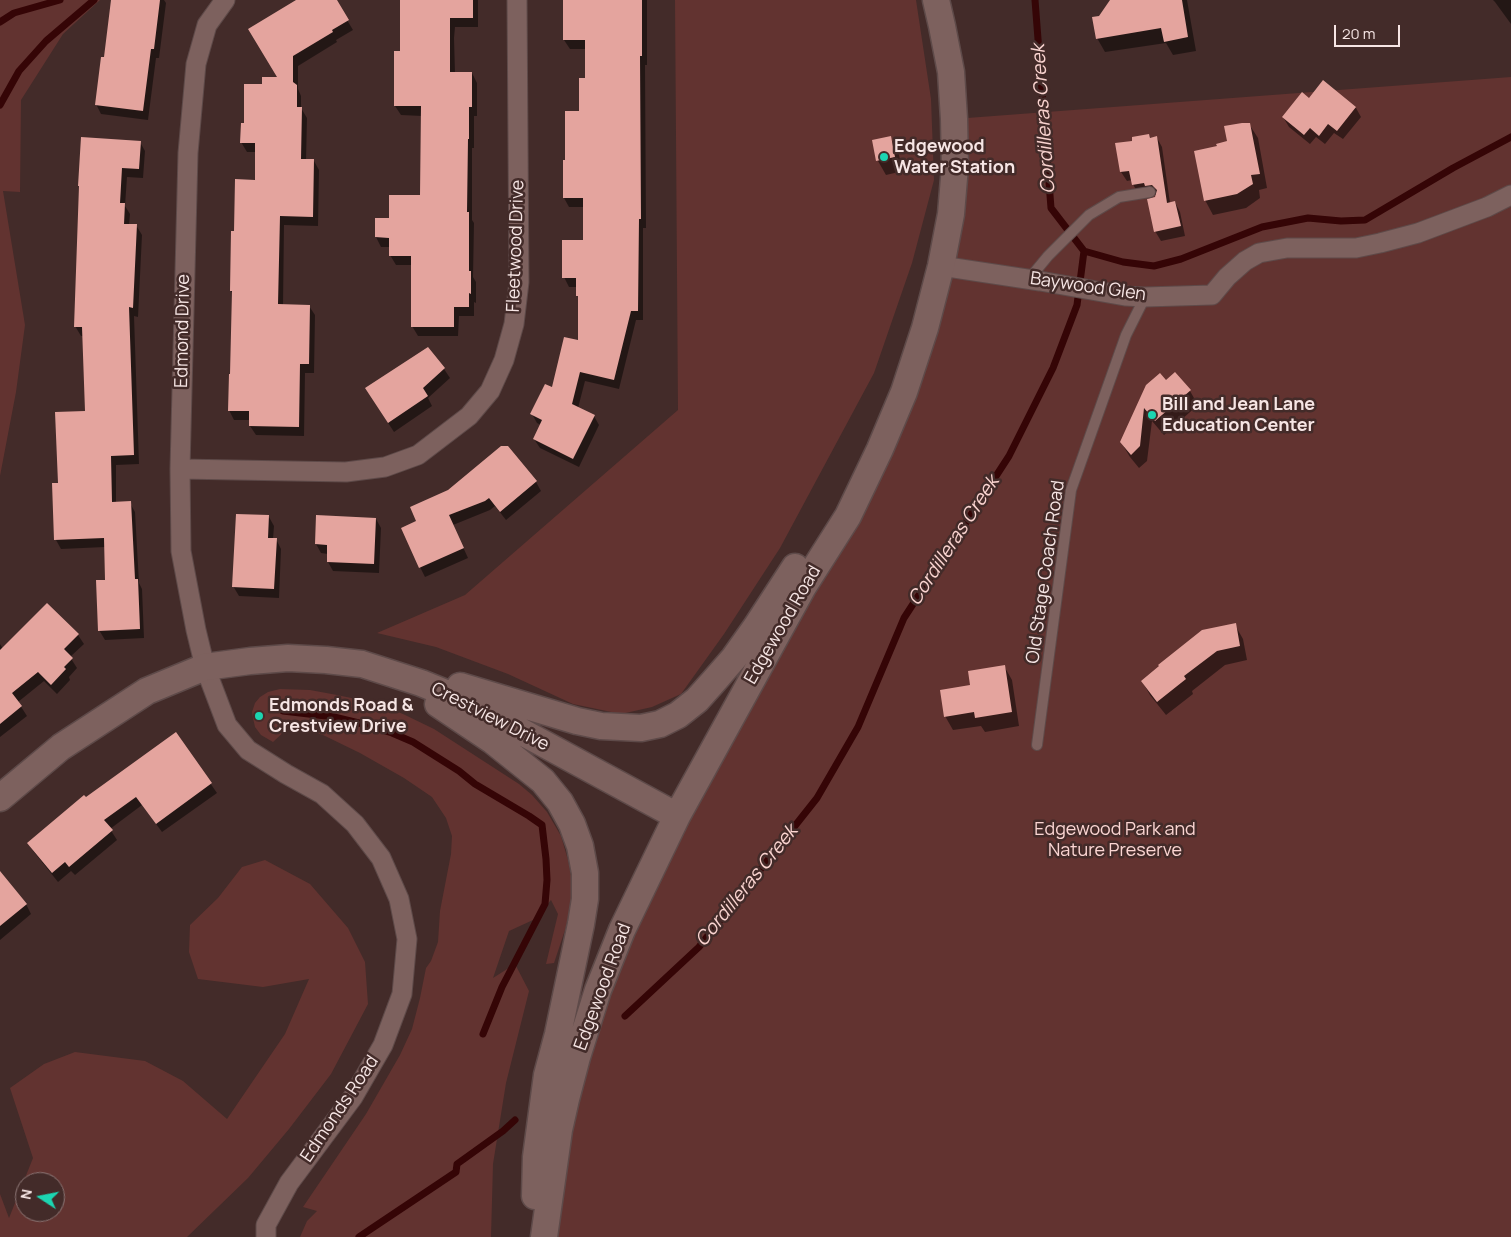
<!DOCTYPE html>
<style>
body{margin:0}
#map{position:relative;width:1511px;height:1237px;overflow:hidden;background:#432b29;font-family:Manrope,sans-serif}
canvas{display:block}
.north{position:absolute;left:15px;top:1172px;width:50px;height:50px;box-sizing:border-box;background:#432b29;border:1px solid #8b7574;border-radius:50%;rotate:281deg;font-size:14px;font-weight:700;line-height:20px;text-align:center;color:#f6e5e4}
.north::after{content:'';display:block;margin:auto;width:18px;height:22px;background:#1cd5b1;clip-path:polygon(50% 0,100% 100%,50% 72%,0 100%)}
.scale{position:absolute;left:1334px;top:25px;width:66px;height:22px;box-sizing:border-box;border:2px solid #f6e5e4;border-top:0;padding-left:6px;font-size:15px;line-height:18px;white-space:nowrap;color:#f6e5e4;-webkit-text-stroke:4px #432b29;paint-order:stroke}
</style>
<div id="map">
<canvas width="1511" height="1237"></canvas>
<div class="north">N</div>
<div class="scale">20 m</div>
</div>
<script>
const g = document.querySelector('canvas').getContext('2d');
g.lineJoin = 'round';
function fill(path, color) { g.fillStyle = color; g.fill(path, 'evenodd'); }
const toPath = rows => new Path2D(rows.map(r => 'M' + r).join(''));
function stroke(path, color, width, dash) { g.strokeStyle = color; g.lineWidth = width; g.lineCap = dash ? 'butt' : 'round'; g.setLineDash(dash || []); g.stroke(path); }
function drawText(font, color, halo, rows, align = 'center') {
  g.font = font + ' Manrope,sans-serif'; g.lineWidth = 5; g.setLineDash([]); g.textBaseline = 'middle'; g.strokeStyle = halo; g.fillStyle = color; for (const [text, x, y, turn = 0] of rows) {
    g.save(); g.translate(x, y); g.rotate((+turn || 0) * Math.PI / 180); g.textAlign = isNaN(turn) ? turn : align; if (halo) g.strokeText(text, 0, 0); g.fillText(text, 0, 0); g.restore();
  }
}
fill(toPath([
 [0,0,100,0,63,34,21,100,20,192,3,191,25,325,16,392,0,476],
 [675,0,916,0,931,99,934,180,912,263,874,373,780,548,724,634,681,694,652,707,621,714,573,704,508,674,436,647,377,633,465,595,678,410],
 [1511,77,1511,1237,544,1237,598,990,803,587,925,328,954,119],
 [280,689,310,690,337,695,375,703,403,714,434,729,519,784,532,795,547,812,561,836,568,860,572,881,572,897,566,927,554,963,546,964,558,914,551,900,533,920,509,931,493,978,515,964,529,991,506,1083,493,1164,491,1237,300,1237,307,1221,317,1211,303,1207,366,1114,400,1055,412,1029,420,998,426,968,431,961,438,942,440,911,451,854,452,836,446,818,432,797,404,778,360,753,323,735,301,729,287,729,273,742,261,735,255,727,253,718,252,712,255,703,260,697,268,692],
 [265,860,310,884,348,928,365,962,368,1004,331,1074,289,1129,248,1178,187,1237,0,1237,0,1194,9,1218,33,1158,10,1088,44,1064,75,1052,145,1061,183,1081,227,1119,285,1034,309,979,263,987,198,979,189,952,190,925,218,898,242,867],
 [25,1182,55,1182,55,1212,25,1212]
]), '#623330');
fill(toPath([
 [112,0,164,0,166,3,159,58,156,58,148,120,101,114,96,104,105,59],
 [304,0,335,0,353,30,336,40,337,42,298,66,298,89,301,96,301,108,307,118,306,161,314,161,319,170,318,226,284,225,283,306,309,306,315,315,314,373,305,373,304,436,256,435,250,426,250,420,234,420,229,410,232,375,233,294,231,291,236,232,257,181,256,152,247,152,241,142,245,124,264,86,279,78],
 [402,0,478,0,478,27,455,27,454,38,455,73,472,73,477,83,477,116,474,116,474,148,472,148,472,220,474,223,473,277,476,282,476,303,474,302,474,316,459,316,458,336,418,336,412,326,412,265,396,265,390,255,390,247,381,247,376,237,376,219,390,219,422,197,422,116,401,115,395,106,396,52,401,52],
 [564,0,647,0,647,65,645,65,646,228,643,228,643,320,636,320,619,389,585,381,578,408,594,416,599,425,579,467,540,448,534,439,541,425,537,423,532,414,553,389,580,342,580,299,577,295,577,287,569,287,564,277,584,241,584,207,569,207,564,198,566,161,580,112,586,79,586,49,570,49,564,40],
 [1121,0,1187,0,1196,51,1173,55,1166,43,1105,52,1097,38,1099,17],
 [1493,0,1511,0,1511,24,1495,2],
 [1310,100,1356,108,1361,117,1343,139,1334,133,1325,144,1316,137,1310,144,1289,127,1283,117],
 [1249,124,1258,138,1267,188,1259,190,1260,198,1246,208,1213,215,1205,200,1218,147,1229,142],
 [1149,135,1151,139,1157,138,1162,147,1170,203,1175,202,1180,212,1185,236,1161,241,1155,231,1157,195,1138,194,1133,184,1132,180,1127,181,1121,172,1134,142],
 [890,137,898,151,903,171,886,175,878,161,873,141],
 [140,142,145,151,143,178,127,177,125,206,130,214,129,225,136,225,142,235,138,317,134,316,139,464,116,465,116,503,130,503,135,512,139,583,142,589,144,638,105,640,99,630,106,581,105,547,61,549,56,540,59,484,87,412,84,336,81,336,75,326,81,189],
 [444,369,450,378,428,398,432,406,394,432,372,398],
 [1166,382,1190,391,1198,405,1164,435,1152,421,1147,461,1139,468,1130,457,1121,442,1147,386],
 [536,482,541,491,506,520,495,506,490,510,453,525,468,558,425,577,420,567,418,522],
 [318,516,376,519,381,528,379,573,333,571,328,562,328,554,321,553,316,544],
 [269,517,274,526,273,539,276,539,281,549,279,598,239,596,233,586],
 [47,604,78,635,84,644,70,657,77,668,69,677,70,680,57,694,44,681,18,702,27,716,0,737,0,644,3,649],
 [1235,625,1243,639,1247,660,1225,665,1192,691,1193,694,1166,715,1150,695,1142,681],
 [1004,666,1012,680,1019,726,985,732,981,726,953,730,945,716,972,686],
 [176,734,217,793,162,832,142,805,110,829,117,840,75,875,71,871,58,882,34,852,28,843,85,799],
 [0,875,26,904,31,914,0,940]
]), '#0007');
stroke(toPath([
 [0,22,14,13,60,0],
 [0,105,19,71,46,41,94,0],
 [1084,251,1123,262,1154,266,1181,259,1262,227,1308,218,1341,221,1365,220,1453,168,1511,137],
 [283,711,334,717,363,724,392,733,413,742,459,771,475,784,529,816,542,825,546,859,547,880,545,904,502,987,483,1034],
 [625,1016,699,947,817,798,858,727,904,618,1009,456,1053,368,1077,305,1084,251,1051,208,1035,0],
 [359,1237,456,1172,457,1164,503,1131,515,1120]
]), '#350506', 7);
fill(toPath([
 [111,0,160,0,154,49,151,49,143,111,95,105,101,57,104,57],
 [296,0,337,0,349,20,332,30,333,32,293,56,293,82,297,85,297,107,302,107,301,159,314,159,313,217,280,216,278,304,310,305,309,364,300,364,299,427,249,426,249,411,228,411,229,374,230,374,232,291,230,291,231,231,234,231,235,179,255,180,255,143,240,143,241,123,244,123,244,84,262,84,262,77,277,77,248,29],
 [400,0,473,0,473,18,450,18,450,72,472,72,472,107,469,107,469,139,468,139,467,212,469,212,469,271,471,271,471,294,469,293,469,307,454,307,454,327,411,327,411,256,389,256,389,238,375,237,375,218,389,218,389,195,420,195,421,106,394,106,394,51,400,51],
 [563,0,642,0,642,56,640,56,641,219,639,219,638,311,631,311,614,380,580,372,572,404,595,415,573,459,533,439,542,420,530,414,545,384,552,387,564,337,578,340,578,296,576,296,576,278,562,278,562,240,583,240,583,198,563,198,563,160,565,160,565,111,579,111,579,78,585,78,585,40,563,40],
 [1110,0,1182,0,1188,37,1164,42,1161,28,1096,39,1092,17,1099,16],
 [1323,80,1356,107,1337,131,1328,124,1319,136,1310,128,1304,135,1282,117,1302,92,1309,98],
 [1242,123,1250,123,1260,174,1251,175,1253,184,1237,194,1204,201,1194,151,1217,146,1216,144,1227,141,1224,126],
 [1149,134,1150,138,1157,136,1167,203,1175,201,1181,226,1154,232,1147,199,1155,197,1157,190,1152,185,1145,186,1144,183,1132,185,1129,171,1120,172,1115,143,1132,141,1132,137],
 [891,136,895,157,876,161,872,140],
 [81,137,141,141,139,169,122,168,120,203,125,203,124,224,137,224,133,308,129,307,134,455,111,456,112,502,131,501,135,579,138,579,140,629,98,631,96,580,105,580,104,538,54,540,52,483,58,483,55,412,85,411,82,327,74,327,79,186,78,186],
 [428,347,445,368,423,388,428,396,388,423,365,388],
 [1175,372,1191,390,1155,421,1144,408,1140,446,1131,455,1120,442,1146,385,1160,373,1166,380],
 [501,446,508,446,537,481,500,512,489,498,485,501,449,515,464,548,419,568,401,528,416,521,410,507,448,490],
 [236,514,269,515,268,538,277,538,274,589,232,587],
 [316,515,376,518,374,564,327,562,327,545,315,544],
 [47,603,79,634,64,649,73,658,64,667,66,669,51,685,38,672,12,693,22,706,0,724,0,650],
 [1236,623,1240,646,1217,651,1184,676,1186,679,1157,702,1141,681,1159,666,1158,665,1202,630],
 [1005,665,1012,712,975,718,974,712,944,717,940,690,970,685,968,671],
 [176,732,212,783,156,824,136,797,104,820,113,830,69,867,65,862,52,873,27,843,84,795,86,797],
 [0,871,27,904,0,926]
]), '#e4a49e');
const service = toPath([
 [1029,279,1048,256,1089,215,1119,197,1150,192],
 [1037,745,1071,490,1126,335,1145,297]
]);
const minor = toPath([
 [225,0,207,25,196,64,188,153,180,469,181,551,196,630,205,667,227,725,248,750,286,774,322,794,355,824,381,858,399,899,407,939,402,994,383,1045,353,1097,289,1183,266,1225,266,1237],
 [941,266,1040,281,1125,296,1145,297,1212,295,1227,277,1245,261,1259,253,1287,248,1356,248,1380,243,1418,233,1487,207,1511,195],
 [180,469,346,472,385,467,418,455,469,416,490,391,504,360,514,324,519,282,517,0]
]);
const secondary = toPath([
 [460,686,577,721,601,726,641,728,660,724,678,715,697,700,714,681,734,658,756,627,795,567],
 [438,704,493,741,543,781,560,802,572,824,580,846,585,873,585,899,581,924,558,1034,547,1075,536,1157,535,1196],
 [0,798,61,747,147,691,205,667,250,661,288,658,326,660,362,664,421,683,463,700,677,816],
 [544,1237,559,1130,566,1099,577,1057,598,990,622,930,677,816,803,587,848,516,880,449,904,392,925,328,941,266,951,214,955,166,954,119,951,72,942,26,936,0]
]);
stroke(service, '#5e4a49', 12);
stroke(minor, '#5e4a49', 21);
stroke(secondary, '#5e4a49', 29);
stroke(service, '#7d615e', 10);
stroke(minor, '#7d615e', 19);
stroke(secondary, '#7d615e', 26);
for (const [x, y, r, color] of [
 [884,157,5,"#1cd5b1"],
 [1152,415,5,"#1cd5b1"],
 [259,716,5,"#1cd5b1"]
]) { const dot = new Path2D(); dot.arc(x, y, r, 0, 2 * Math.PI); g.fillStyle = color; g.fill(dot); stroke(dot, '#432b29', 2); }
drawText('bold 18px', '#f6e5e4', '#432b29', [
 ["Edgewood",894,147],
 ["Water Station",894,168],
 ["Bill and Jean Lane",1162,405],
 ["Education Center",1162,426],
 ["Edmonds Road &",269,706],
 ["Crestview Drive",269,727]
], 'left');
drawText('18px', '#f6e5e4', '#432b29', [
 ["Fleetwood Drive",516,246,-88],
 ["Baywood Glen",1088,287,8],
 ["Edmond Drive",183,331,-89],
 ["Old Stage Coach Road",1046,572,-82],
 ["Edgewood Road",783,625,-60],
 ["Crestview Drive",490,717,27],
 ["Edgewood Road",603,987,-70],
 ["Edmonds Road",340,1109,-56]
]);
drawText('18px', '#fbd5d2', '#432b29', [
 ["Edgewood Park and",1115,830],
 ["Nature Preserve",1115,851]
]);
drawText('italic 19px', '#fad4d0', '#432b29', [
 ["Cordilleras Creek",1044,119,-94],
 ["Cordilleras Creek",954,541,-57],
 ["Cordilleras Creek",747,886,-51]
]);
</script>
